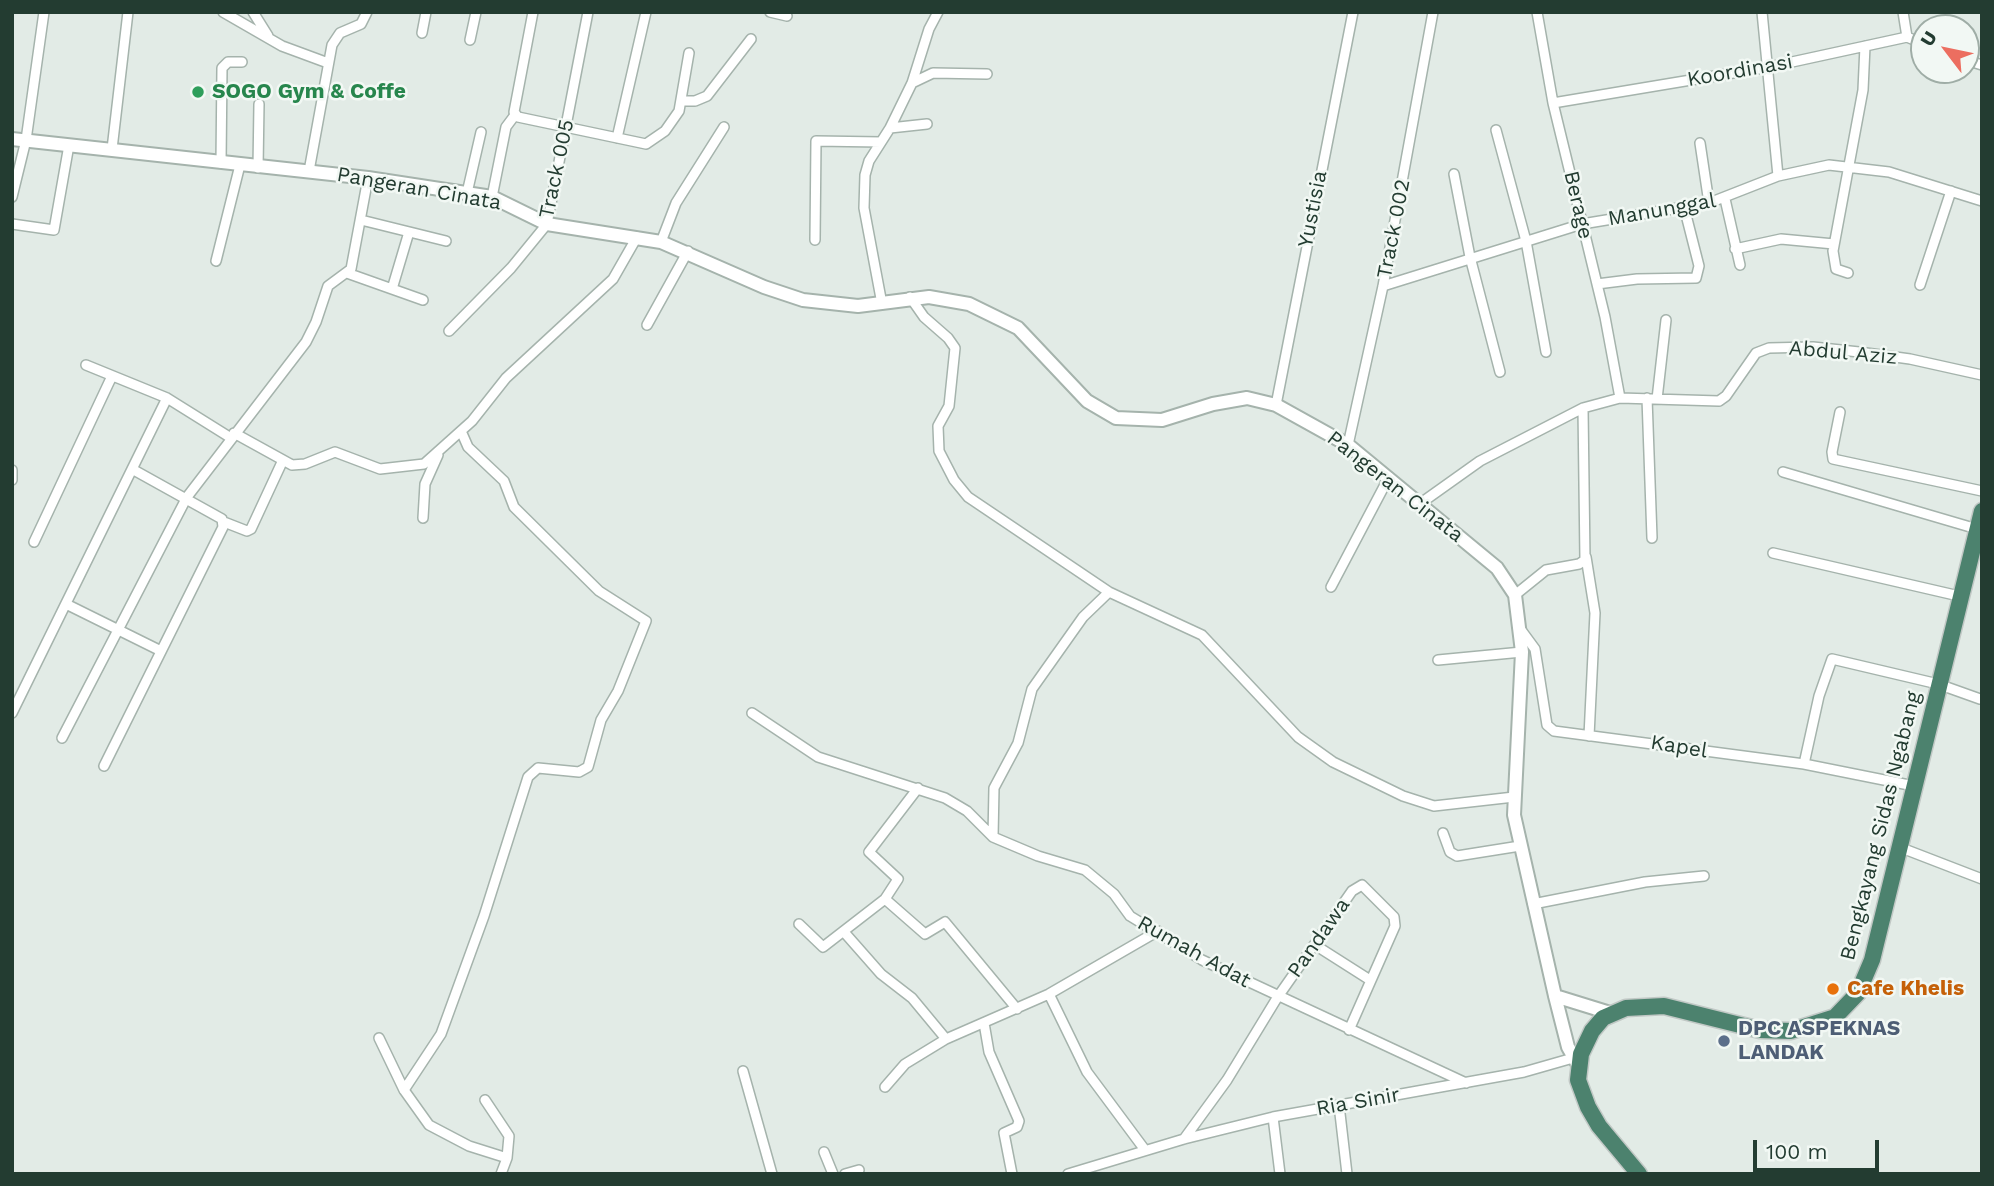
<!DOCTYPE html>
<style>
body{margin:0}
#map{position:relative;width:1994px;height:1186px;overflow:hidden;background:#e2ebe6;font-family:"Work Sans",sans-serif}
canvas{display:block}
.frame{position:absolute;inset:0;border:14px solid #233c31;pointer-events:none}
.north{position:absolute;left:1910px;top:14px;width:70px;height:70px;box-sizing:border-box;background:#f2f8f4;border:2px solid #9fada6;border-radius:50%;rotate:302deg;font-size:19px;font-weight:700;line-height:28px;text-align:center;color:#233c31}
.north::after{content:'';display:block;margin:auto;width:24px;height:32px;background:#ec6e60;clip-path:polygon(50% 0,100% 100%,50% 72%,0 100%)}
.scale{position:absolute;left:1753px;top:1140px;width:126px;height:32px;box-sizing:border-box;border:4px solid #233c31;border-top:0;padding-left:9px;font-size:21px;line-height:24px;white-space:nowrap;color:#233c31;-webkit-text-stroke:5px #f2f8f4;paint-order:stroke}
</style>
<div id="map">
<canvas width="1994" height="1186"></canvas>
<div class="frame"></div>
<div class="north">U</div>
<div class="scale">100 m</div>
</div>
<script>
const g = document.querySelector('canvas').getContext('2d');
g.lineJoin = 'round';
const toPath = rows => new Path2D(rows.map(r => 'M' + r).join(''));
function stroke(path, color, width, dash) { g.strokeStyle = color; g.lineWidth = width; g.lineCap = dash ? 'butt' : 'round'; g.setLineDash(dash || []); g.stroke(path); }
function drawText(font, color, halo, rows, align = 'center') {
  g.font = font + ' "Work Sans",sans-serif'; g.lineWidth = 5; g.setLineDash([]); g.textBaseline = 'middle'; g.strokeStyle = halo; g.fillStyle = color; for (const [text, x, y, turn = 0] of rows) {
    g.save(); g.translate(x, y); g.rotate((+turn || 0) * Math.PI / 180); g.textAlign = isNaN(turn) ? turn : align; if (halo) g.strokeText(text, 0, 0); g.fillText(text, 0, 0); g.restore();
  }
}
const minor = toPath([
 [223,12,282,46,328,63],
 [253,12,268,36],
 [533,12,514,112,518,117,646,144,665,131,679,111,689,53],
 [770,12,787,16],
 [1537,12,1553,103,1605,317,1620,398],
 [1762,12,1778,176],
 [1903,12,1907,37],
 [422,33,426,12],
 [470,40,476,12],
 [1966,60,1982,65],
 [912,83,933,73,987,74],
 [682,101,695,101,707,96,751,39],
 [1553,103,1769,67,1907,37,1924,44],
 [890,128,927,124],
 [1496,130,1526,241,1546,352],
 [617,138,646,12],
 [1700,143,1709,203],
 [112,149,128,12],
 [221,163,222,68,228,62,242,62],
 [258,168,259,104],
 [309,171,332,45,340,33,361,24,367,12],
 [1454,174,1470,257,1500,372],
 [467,193,481,132],
 [12,197,26,140,44,12],
 [492,197,506,127,515,115],
 [1725,199,1740,265],
 [361,220,446,241],
 [12,224,54,230,69,145],
 [815,240,816,141,881,142],
 [661,242,676,203,724,127],
 [1735,249,1781,239,1834,244],
 [216,261,240,165],
 [347,273,423,300],
 [1848,273,1836,269,1833,251,1863,90,1865,46],
 [1597,284,1637,279,1696,278,1699,266,1684,207],
 [1920,285,1951,191],
 [1383,286,1582,224,1709,203,1778,176,1829,165,1889,172,1982,201],
 [392,289,409,232],
 [910,297,924,317,948,338,955,348,949,406,938,426,939,451,954,480,968,497,1109,592],
 [882,304,864,208,865,175,869,161,890,128,912,83,929,29,938,12],
 [647,325,688,251],
 [449,331,511,268,547,224,588,12],
 [86,365,167,398,231,438],
 [1647,398,1652,538],
 [1657,399,1666,320],
 [1276,405,1353,12],
 [1840,412,1832,452,1833,459,1982,491],
 [234,433,292,465,305,464,335,452,380,469,424,464,472,421,506,378,613,279,637,237],
 [1348,445,1383,286,1433,12],
 [12,470,12,480],
 [1783,472,1977,529],
 [1421,503,1480,461,1583,408,1620,398,1719,401,1726,396,1756,353,1769,348,1813,347,1859,352,1910,359,1982,375],
 [423,518,425,484,438,455],
 [224,522,247,531,251,529,283,460],
 [34,542,112,376],
 [1773,553,1959,596],
 [1586,557,1595,613,1589,736],
 [1331,587,1389,477],
 [1515,595,1546,570,1579,564,1585,560,1583,408],
 [66,604,161,651],
 [1521,630,1535,649,1547,725,1554,731,1804,764,1914,786],
 [1438,660,1522,652],
 [12,713,167,398],
 [752,713,818,757,945,798,967,811,993,837,1038,856,1085,870,1114,894,1130,916,1202,960,1466,1083],
 [62,738,187,497,306,342,316,322,328,286,351,269,368,178],
 [1804,764,1819,696,1832,659,1938,684,1980,699],
 [104,766,223,527,222,519,132,469],
 [1443,833,1450,852,1457,856,1520,846],
 [993,837,994,788,1018,743,1032,689,1083,617,1109,592,1202,635,1298,737,1333,762,1403,796,1434,806,1514,797],
 [1899,847,1982,879],
 [885,899,925,934,945,922,1017,1009],
 [1533,904,1645,882,1704,876],
 [799,924,823,947,885,899,898,879,869,852,918,788],
 [844,932,881,974,912,998,946,1039],
 [1315,945,1370,980],
 [1049,994,1087,1072,1145,1150],
 [984,1023,989,1052,1019,1121,1017,1127,1004,1133,1012,1174],
 [379,1038,404,1090,429,1125,469,1146,507,1158],
 [743,1071,772,1174],
 [885,1087,905,1064,946,1039,1049,994,1158,931],
 [404,1090,441,1034,484,916,528,777,538,768,579,772,588,767,601,720,618,691,646,621,599,591,514,507,504,481,468,447,461,431],
 [485,1100,509,1136,507,1158,501,1174],
 [1339,1105,1347,1174],
 [1273,1117,1280,1174],
 [1184,1139,1227,1080,1277,998,1352,891,1362,885,1394,917,1395,926,1349,1030],
 [824,1152,833,1174],
 [845,1174,859,1170],
 [1068,1174,1184,1139,1273,1117,1524,1072,1573,1058]
]);
const tertiary = toPath([
 [12,139,368,178,492,197,547,224,661,242,764,287,803,300,858,306,929,297,969,304,1018,328,1087,401,1116,418,1162,420,1213,404,1247,398,1276,405,1348,445,1497,568,1515,595,1522,652,1514,815,1555,996,1568,1047,1577,1063],
 [1555,996,1610,1013]
]);
const trunk = toPath([
 [1639,1174,1599,1126,1588,1107,1578,1080,1581,1054,1592,1031,1603,1018,1626,1008,1664,1006,1760,1030,1791,1031,1835,1017,1858,993,1872,960,1982,511]
]);
stroke(minor, '#a5b3ac', 12);
stroke(tertiary, '#a5b3ac', 16);
stroke(trunk, '#c1c8c5', 19);
stroke(minor, '#fff', 9);
stroke(tertiary, '#fff', 12);
stroke(trunk, '#4c826e', 16);
for (const [x, y, r, color] of [
 [198,92,7,"#2e9e5b"],
 [1833,989,7,"#e8710a"],
 [1724,1041,7,"#5c6f8a"]
]) { const dot = new Path2D(); dot.arc(x, y, r, 0, 2 * Math.PI); g.fillStyle = color; g.fill(dot); stroke(dot, '#f2f8f4', 2.5); }
drawText('21px', '#233c31', '#f2f8f4', [
 ["Koordinasi",1740,71,-10],
 ["Track 005",557,169,-78],
 ["Pangeran Cinata",419,189,10],
 ["Berage",1578,205,77],
 ["Yustisia",1313,209,-79],
 ["Manunggal",1662,210,-10],
 ["Track 002",1394,229,-79],
 ["Abdul Aziz",1843,353,5],
 ["Pangeran Cinata",1395,487,38],
 ["Kapel",1679,747,9],
 ["Bengkayang Sidas Ngabang",1881,826,-76],
 ["Pandawa",1319,938,-55],
 ["Rumah Adat",1194,952,29],
 ["Ria Sinir",1358,1102,-10]
]);
drawText('bold 21px', '#27864d', '#f2f8f4', [
 ["SOGO Gym & Coffe",212,92]
], 'left');
drawText('bold 21px', '#c56008', '#f2f8f4', [
 ["Cafe Khelis",1847,989]
], 'left');
drawText('bold 21px', '#4e5e75', '#f2f8f4', [
 ["DPC ASPEKNAS",1738,1029],
 ["LANDAK",1738,1053]
], 'left');
</script>
